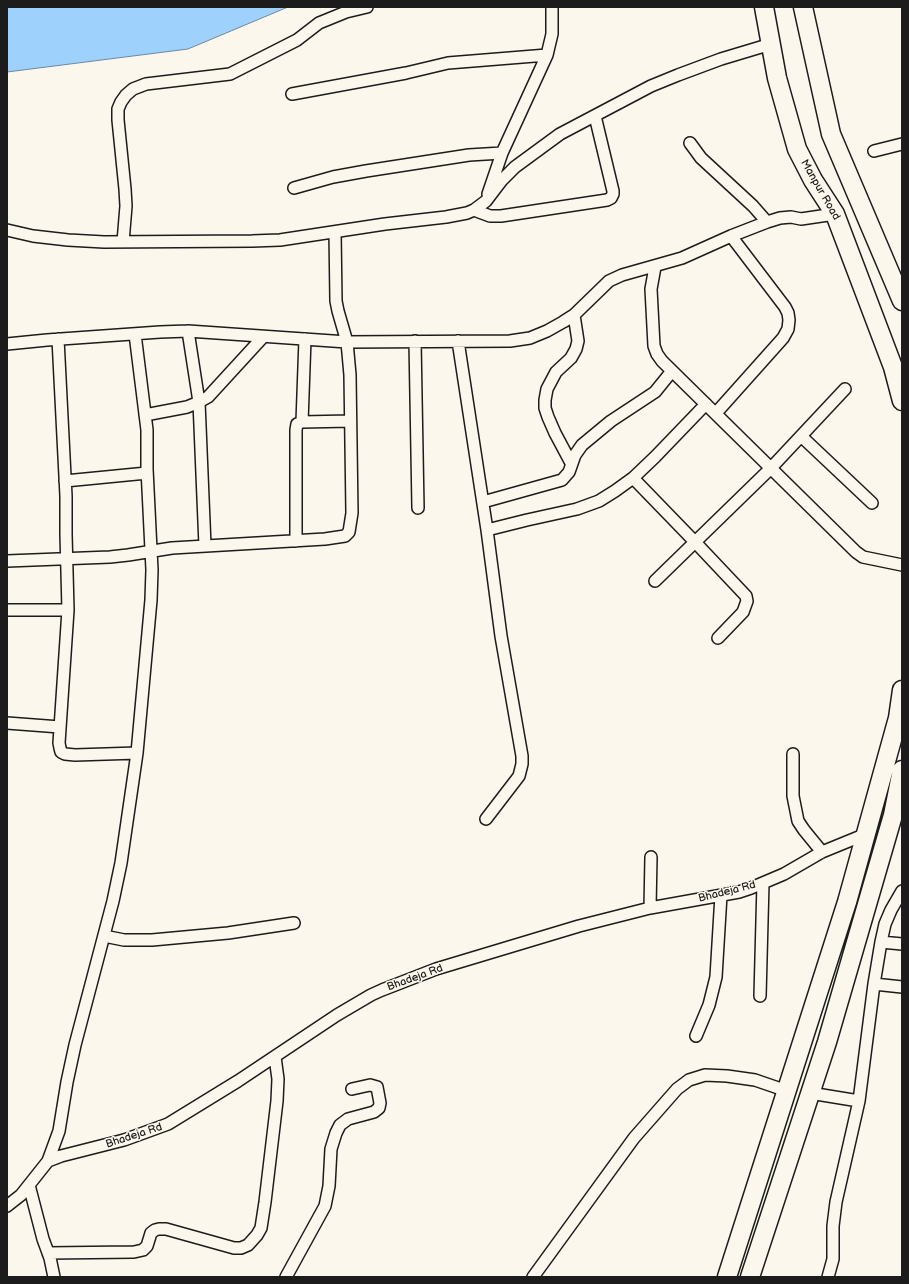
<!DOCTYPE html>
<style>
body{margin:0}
#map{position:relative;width:909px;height:1284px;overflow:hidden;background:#fbf7ec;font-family:"Balsamiq Sans",sans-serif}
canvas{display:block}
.frame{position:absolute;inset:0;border:8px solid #1c1c1c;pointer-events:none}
</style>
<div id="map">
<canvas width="909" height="1284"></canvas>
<div class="frame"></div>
</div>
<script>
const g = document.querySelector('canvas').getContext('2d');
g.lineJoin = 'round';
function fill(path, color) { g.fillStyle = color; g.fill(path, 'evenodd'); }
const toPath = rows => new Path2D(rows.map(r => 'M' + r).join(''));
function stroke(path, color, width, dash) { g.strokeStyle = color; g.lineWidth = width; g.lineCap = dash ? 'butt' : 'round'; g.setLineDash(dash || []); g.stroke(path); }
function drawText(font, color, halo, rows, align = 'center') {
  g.font = font + ' "Balsamiq Sans",sans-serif'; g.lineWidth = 3; g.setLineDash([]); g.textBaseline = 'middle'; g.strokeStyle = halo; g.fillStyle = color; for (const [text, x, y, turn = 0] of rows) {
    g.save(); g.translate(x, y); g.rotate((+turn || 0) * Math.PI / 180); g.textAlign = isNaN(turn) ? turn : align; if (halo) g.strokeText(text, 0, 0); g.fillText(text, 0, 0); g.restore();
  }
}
const water = toPath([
 [7,7,288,7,188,49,7,72,7,7]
]);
fill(water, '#9ed2fc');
stroke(water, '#6a89a2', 1);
const street = toPath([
 [292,94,406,73,448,63,547,55],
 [690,143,701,158,753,206,767,222],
 [874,151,902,144],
 [294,188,333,177,366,171,469,155,502,153],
 [488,194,502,153,547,55,552,34,552,7],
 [474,210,490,216,501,216,607,200,611,198,613,194,613,191,595,116],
 [7,230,33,236,68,240,104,242,252,241,280,240,385,224,446,217,467,213,474,210,486,201,502,180,515,167,560,134,651,86,678,75,721,59,771,44],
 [123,242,126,206,125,189,118,120,118,109,121,102,126,95,133,89,146,84,230,74,297,40,319,23,346,12,367,7],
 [655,267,651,289,654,346,657,354,662,361,856,552,863,557,902,565],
 [188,331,199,402,205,546],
 [58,339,66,496,66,534,68,610,59,743,60,748,61,752,65,754,75,755,137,753],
 [415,341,418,508],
 [458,341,487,530,501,636,522,756,522,764,519,776,486,819],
 [7,344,47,340,160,332,188,331,347,342,510,341,530,338,547,331,563,322,574,315,609,281,622,275,682,258,731,236,767,222,780,218,791,217,801,219,835,214],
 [716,413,783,338,788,329,789,320,788,313,785,307,731,236],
 [145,415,187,407,199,402,208,397,263,337],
 [302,422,305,339],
 [801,436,872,503],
 [571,463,555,433,548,417,545,408,545,400,547,389,556,372,571,358,576,349,578,341,574,315],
 [633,478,695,542,746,596,747,601,743,612,718,638],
 [65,481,147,473],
 [483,502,562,480,569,472,575,455,582,445,611,421,655,392,672,371],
 [487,530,527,520,577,509,599,501,615,491,633,478,655,457,706,404],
 [296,541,296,430,297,424,302,422,350,421],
 [7,561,110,557,128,555,172,548,325,539,345,536,349,532,352,513,350,375,347,342,338,311,336,301,335,232],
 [655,581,771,468,845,389],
 [7,610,68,610],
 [7,723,60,727],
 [793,754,793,796,798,821,804,830,822,852],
 [650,908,651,857],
 [104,936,124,940,152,940,228,933,294,923],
 [881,942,902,944],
 [874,984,902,987],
 [760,996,763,883],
 [696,1036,709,1005,716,977,721,895],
 [810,1093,859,1101,874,984,881,942,885,924,891,910,902,891],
 [48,1161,59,1131,67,1082,75,1045,113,901,121,863,137,753,151,600,152,570,147,469,147,430,135,334],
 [29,1185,43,1239,50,1258,54,1277],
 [7,1206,21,1195,48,1161,61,1156,124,1140,168,1124,238,1081,337,1015,371,995,382,990,436,969,579,926,650,908,739,892,751,888,784,874,822,852,866,834],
 [48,1253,134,1252,143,1250,147,1246,151,1233,155,1230,159,1229,166,1229,234,1248,241,1248,248,1245,257,1235,261,1228,265,1202,277,1101,278,1079,275,1057],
 [286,1277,325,1206,329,1186,331,1149,336,1133,340,1125,348,1119,374,1112,379,1108,380,1103,377,1087,370,1085,352,1089],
 [533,1277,634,1138,677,1089,689,1080,705,1075,727,1076,755,1080,787,1091],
 [828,1277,833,1259,833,1226,836,1202,859,1101]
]);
const primary = toPath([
 [764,7,777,78,797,149,813,180,835,214,893,367,902,401],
 [803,7,831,134,902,301],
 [727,1277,847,902,898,718,902,690],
 [750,1277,827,1042,893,815,902,770]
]);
stroke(street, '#1c1c1c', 14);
stroke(primary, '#1c1c1c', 21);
stroke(street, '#fbf7ec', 11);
stroke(primary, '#fbf7ec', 18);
drawText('11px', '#1c1c1c', '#fbf7ec', [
 ["Manpur Road",820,190,60],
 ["Bhadeja Rd",727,892,-14],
 ["Bhadeja Rd",415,978,-20],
 ["Bhadeja Rd",134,1136,-18]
]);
</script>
